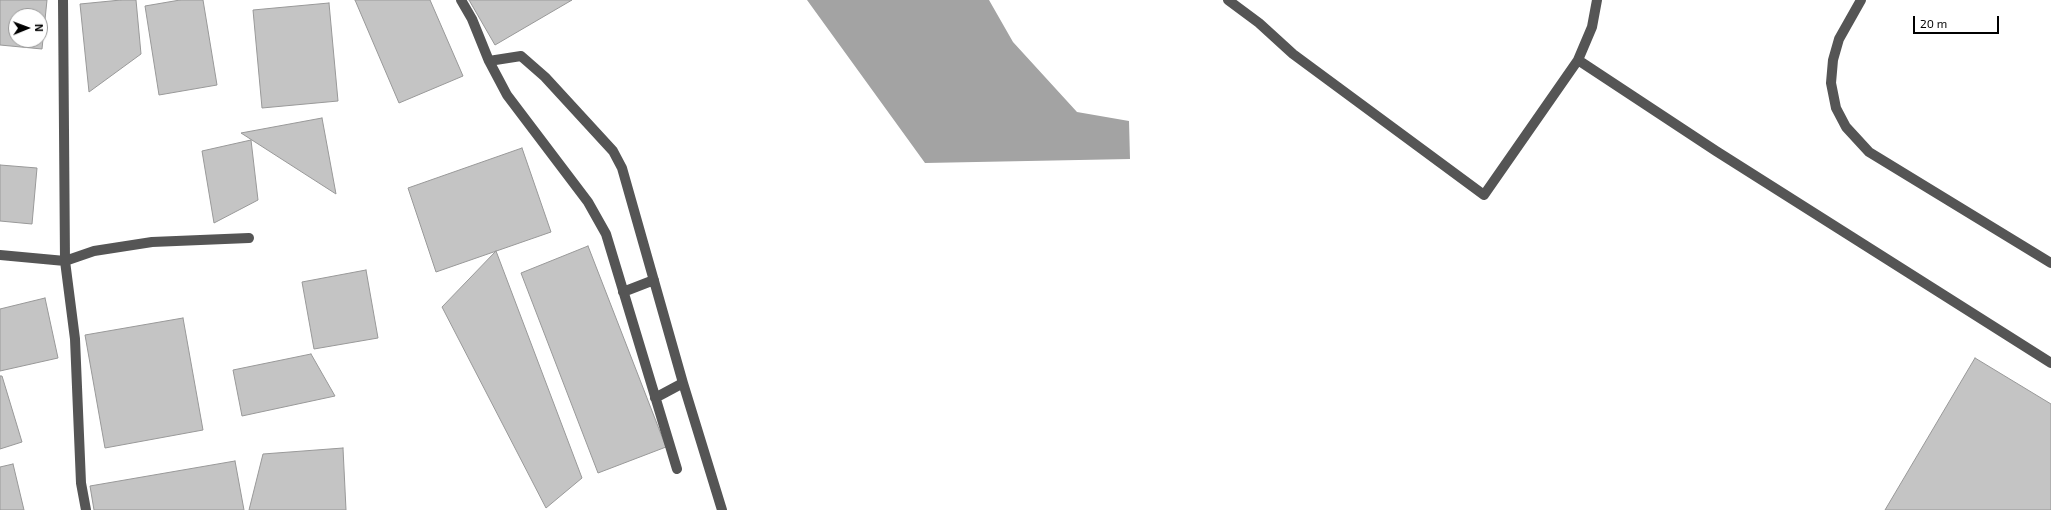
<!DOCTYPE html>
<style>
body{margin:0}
#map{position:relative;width:2051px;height:510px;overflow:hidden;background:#fff;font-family:"Exo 2",sans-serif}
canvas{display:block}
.north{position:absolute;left:8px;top:8px;width:40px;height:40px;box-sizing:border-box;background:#fff;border:1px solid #999;border-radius:50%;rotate:89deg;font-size:11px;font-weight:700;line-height:16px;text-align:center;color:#000}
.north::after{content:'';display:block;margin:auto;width:14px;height:18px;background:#000;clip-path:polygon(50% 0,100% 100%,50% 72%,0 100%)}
.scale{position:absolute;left:1913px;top:16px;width:86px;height:18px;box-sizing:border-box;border:2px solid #000;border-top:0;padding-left:5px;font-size:12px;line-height:14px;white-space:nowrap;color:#000;-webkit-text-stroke:3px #fff;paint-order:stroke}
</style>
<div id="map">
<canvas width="2051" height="510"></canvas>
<div class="north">N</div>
<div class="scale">20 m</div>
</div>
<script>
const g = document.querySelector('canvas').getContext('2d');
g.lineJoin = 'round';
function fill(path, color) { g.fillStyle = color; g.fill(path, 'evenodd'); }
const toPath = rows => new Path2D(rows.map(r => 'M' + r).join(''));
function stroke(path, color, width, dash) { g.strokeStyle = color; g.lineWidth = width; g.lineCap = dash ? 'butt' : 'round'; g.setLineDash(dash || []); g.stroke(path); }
fill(toPath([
 [807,0,989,0,1013,42,1077,112,1129,121,1130,159,925,163]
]), '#a3a3a3');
const building = toPath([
 [0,0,47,0,42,49,0,45,0,0],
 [16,16,40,16,40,40,16,40,16,16],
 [121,0,136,0,141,54,89,92,80,4,121,0],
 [180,0,203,0,217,85,159,95,145,6,180,0],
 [355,0,430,0,463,76,399,103,355,0],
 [469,0,572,0,495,45,469,0],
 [329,3,338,101,262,108,253,10,329,3],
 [322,118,336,194,241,133,322,118],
 [251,140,258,200,214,223,202,151,251,140],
 [522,148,551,232,436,272,408,188,522,148],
 [0,165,37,168,32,224,0,221,0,165],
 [588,246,666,447,598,473,521,273,588,246],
 [496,251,582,478,546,508,442,307,496,251],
 [366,270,378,338,314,349,302,282,366,270],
 [45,298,58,358,0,371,0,309,45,298],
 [183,318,203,430,105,448,85,335,183,318],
 [311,354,335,396,242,416,233,370,311,354],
 [1975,358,2051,404,2051,510,1885,510,1975,358],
 [0,376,2,376,22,442,0,449,0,376],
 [343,448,346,510,249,510,263,454,343,448],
 [235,461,244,510,94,510,90,486,235,461],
 [13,464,24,510,0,510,0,467,13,464]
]);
fill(building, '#c4c4c4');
stroke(building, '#999', 1);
stroke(toPath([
 [63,0,65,261,75,339,81,483,86,510],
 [461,0,472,19,489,61,507,95,588,202,606,234,677,469],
 [1228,0,1259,23,1293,54,1484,195,1578,60,1592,27,1597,0],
 [1861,0,1839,39,1833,60,1831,83,1836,108,1846,127,1869,152,2051,263],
 [1578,60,1716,151,2051,363],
 [489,61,521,56,545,77,613,151,622,168,683,383,722,510],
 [0,255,65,261,94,251,152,242,249,238],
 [623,292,654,280],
 [655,398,683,383]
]), '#555', 10);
</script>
